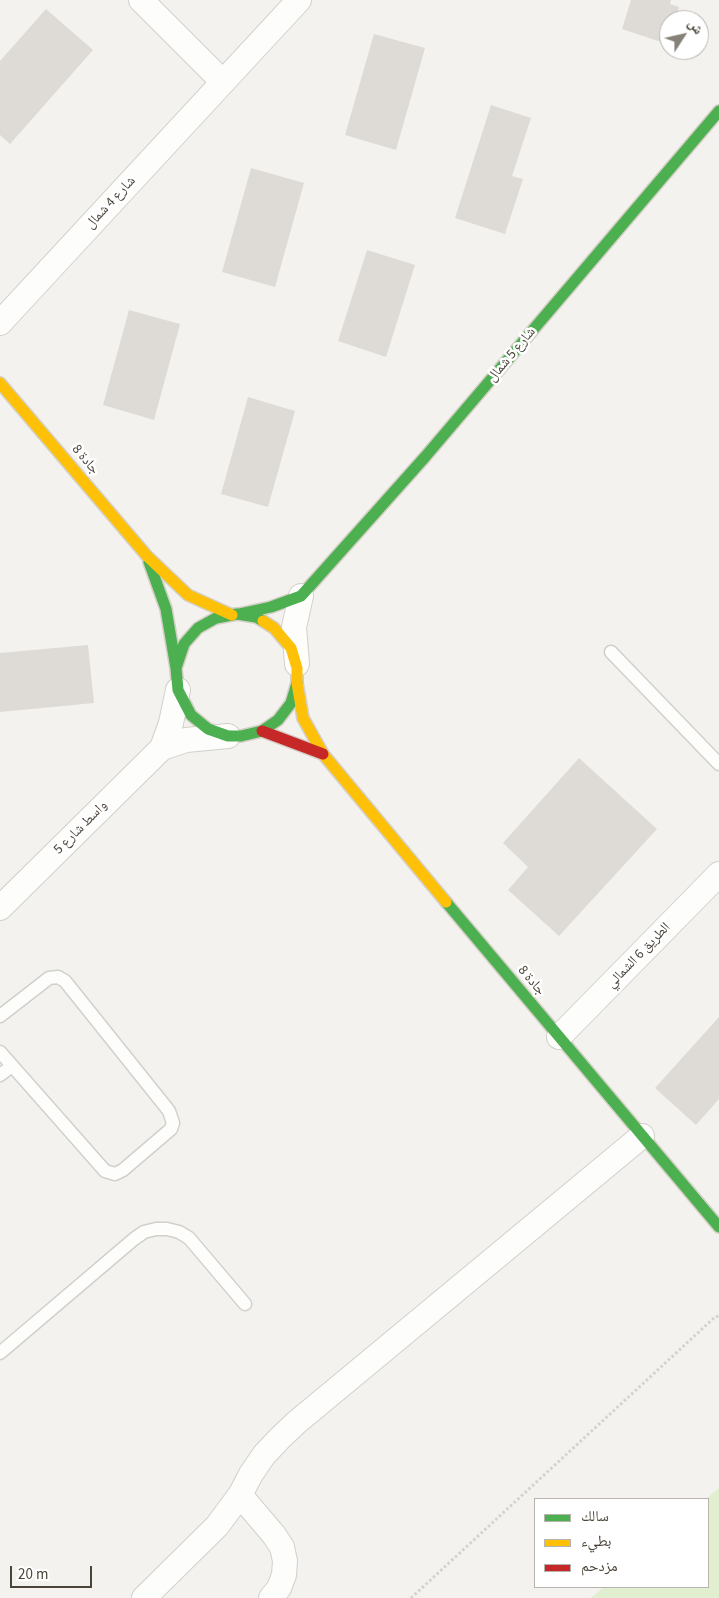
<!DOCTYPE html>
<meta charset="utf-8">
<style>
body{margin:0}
#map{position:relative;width:719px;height:1598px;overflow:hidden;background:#f4f2ee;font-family:"Source Sans 3","Noto Naskh Arabic",sans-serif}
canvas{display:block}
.legend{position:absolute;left:534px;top:1498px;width:175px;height:90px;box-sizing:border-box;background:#fff;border:1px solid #b7b4b0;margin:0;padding:6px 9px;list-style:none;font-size:15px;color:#4b4439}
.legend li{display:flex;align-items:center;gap:10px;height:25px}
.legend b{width:25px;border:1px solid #b7b4b0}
.north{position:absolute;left:659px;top:10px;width:50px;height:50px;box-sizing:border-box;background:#fff;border:1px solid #b7b4b0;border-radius:50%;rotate:55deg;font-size:14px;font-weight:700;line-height:20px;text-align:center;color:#4b4439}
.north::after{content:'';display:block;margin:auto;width:18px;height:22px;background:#868178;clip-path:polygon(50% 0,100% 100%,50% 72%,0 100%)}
.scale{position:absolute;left:10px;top:1566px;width:82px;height:22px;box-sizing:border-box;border:2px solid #4b4439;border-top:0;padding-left:6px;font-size:15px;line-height:18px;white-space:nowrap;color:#4b4439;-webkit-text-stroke:4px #fff;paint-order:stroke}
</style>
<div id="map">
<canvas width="719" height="1598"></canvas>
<ul class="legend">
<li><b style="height:6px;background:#4caf50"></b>سالك</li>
<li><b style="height:6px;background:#ffc107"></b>بطيء</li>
<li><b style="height:6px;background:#c62828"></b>مزدحم</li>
</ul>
<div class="north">ش</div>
<div class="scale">20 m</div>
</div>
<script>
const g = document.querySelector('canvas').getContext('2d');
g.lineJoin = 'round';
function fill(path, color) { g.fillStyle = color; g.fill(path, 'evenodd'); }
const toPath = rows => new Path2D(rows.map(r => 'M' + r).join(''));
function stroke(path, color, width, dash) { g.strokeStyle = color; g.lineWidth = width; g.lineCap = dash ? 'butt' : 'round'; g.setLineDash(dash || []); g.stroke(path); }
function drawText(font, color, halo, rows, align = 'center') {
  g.font = font + ' "Source Sans 3","Noto Naskh Arabic",sans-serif'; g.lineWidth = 5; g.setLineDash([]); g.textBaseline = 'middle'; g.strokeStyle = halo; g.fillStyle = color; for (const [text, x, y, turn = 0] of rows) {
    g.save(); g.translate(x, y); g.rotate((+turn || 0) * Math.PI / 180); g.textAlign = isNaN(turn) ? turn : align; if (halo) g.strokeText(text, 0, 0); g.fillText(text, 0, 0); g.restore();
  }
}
fill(toPath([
 [719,1488,719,1598,591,1598,604,1587,708,1587,708,1499,706,1499]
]), '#e1eecf');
fill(toPath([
 [631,0,671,0,670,4,679,7,675,20,669,20,669,38,667,44,622,29],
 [46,9,93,50,10,144,0,135,0,61],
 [374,34,425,48,396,150,345,135],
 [491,105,531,118,512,176,523,179,505,234,455,218],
 [251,168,304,183,275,287,222,272],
 [367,250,415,265,386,357,338,341],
 [129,310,180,324,154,420,103,405],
 [248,397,295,411,268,507,221,494],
 [88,645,94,703,0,712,0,653],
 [579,758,657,829,559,936,508,890,528,867,503,843],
 [719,1017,719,1099,696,1125,655,1088]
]), '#dedbd6');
const lane = toPath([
 [611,652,719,764],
 [0,1016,49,978,58,977,65,981,169,1111,173,1123,171,1129,123,1170,115,1174,105,1171,0,1052],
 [0,1075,12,1066],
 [0,1353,134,1239,144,1232,156,1229,167,1229,179,1232,189,1238,245,1304]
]);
const street = toPath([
 [141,0,223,82],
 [0,323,299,0],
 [297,664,294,627,301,596],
 [162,748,186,740,228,736],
 [0,908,162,748,171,723,178,690],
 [559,1037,719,874],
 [240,1495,274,1535,282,1547,285,1561,284,1575,279,1588,271,1598],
 [144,1598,217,1526,240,1495,251,1474,264,1455,280,1438,297,1422,642,1136]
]);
const fast = toPath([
 [149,562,166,609,176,668],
 [239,614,271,607,301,596,425,457,719,111],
 [263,621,256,617,237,614,216,618,198,628,184,644,176,668,178,690,191,715,208,729,228,736,241,736,262,731,278,720,291,703,297,683],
 [446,902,719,1227]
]);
const slow = toPath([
 [0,383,147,556,188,595,232,615],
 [263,621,274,628,291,648,297,668,297,683,303,718,323,754,446,902]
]);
const jam = toPath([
 [262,731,323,754]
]);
stroke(lane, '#d2d0cb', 15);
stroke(street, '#d2d0cb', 26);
stroke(fast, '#d3cfc5', 14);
stroke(slow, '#d3cfc5', 14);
stroke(jam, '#d3cfc5', 14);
stroke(toPath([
 [411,1598,715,1317,719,1316]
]), '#d3d2cc', 3, [2.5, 2.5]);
stroke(lane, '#fdfdfc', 12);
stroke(street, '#fdfdfc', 24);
stroke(fast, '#4caf50', 11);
stroke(slow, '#ffc107', 11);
stroke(jam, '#c62828', 11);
drawText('14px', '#4b4439', '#fff', [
 ["شارع 4 شمال",111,203,-47],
 ["شارع 5 شمال",512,355,-50],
 ["جادة 8",85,460,50],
 ["واسط شارع 5",81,828,-45],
 ["الطريق 6 الشمالي",639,956,-46],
 ["جادة 8",531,981,50]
]);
</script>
